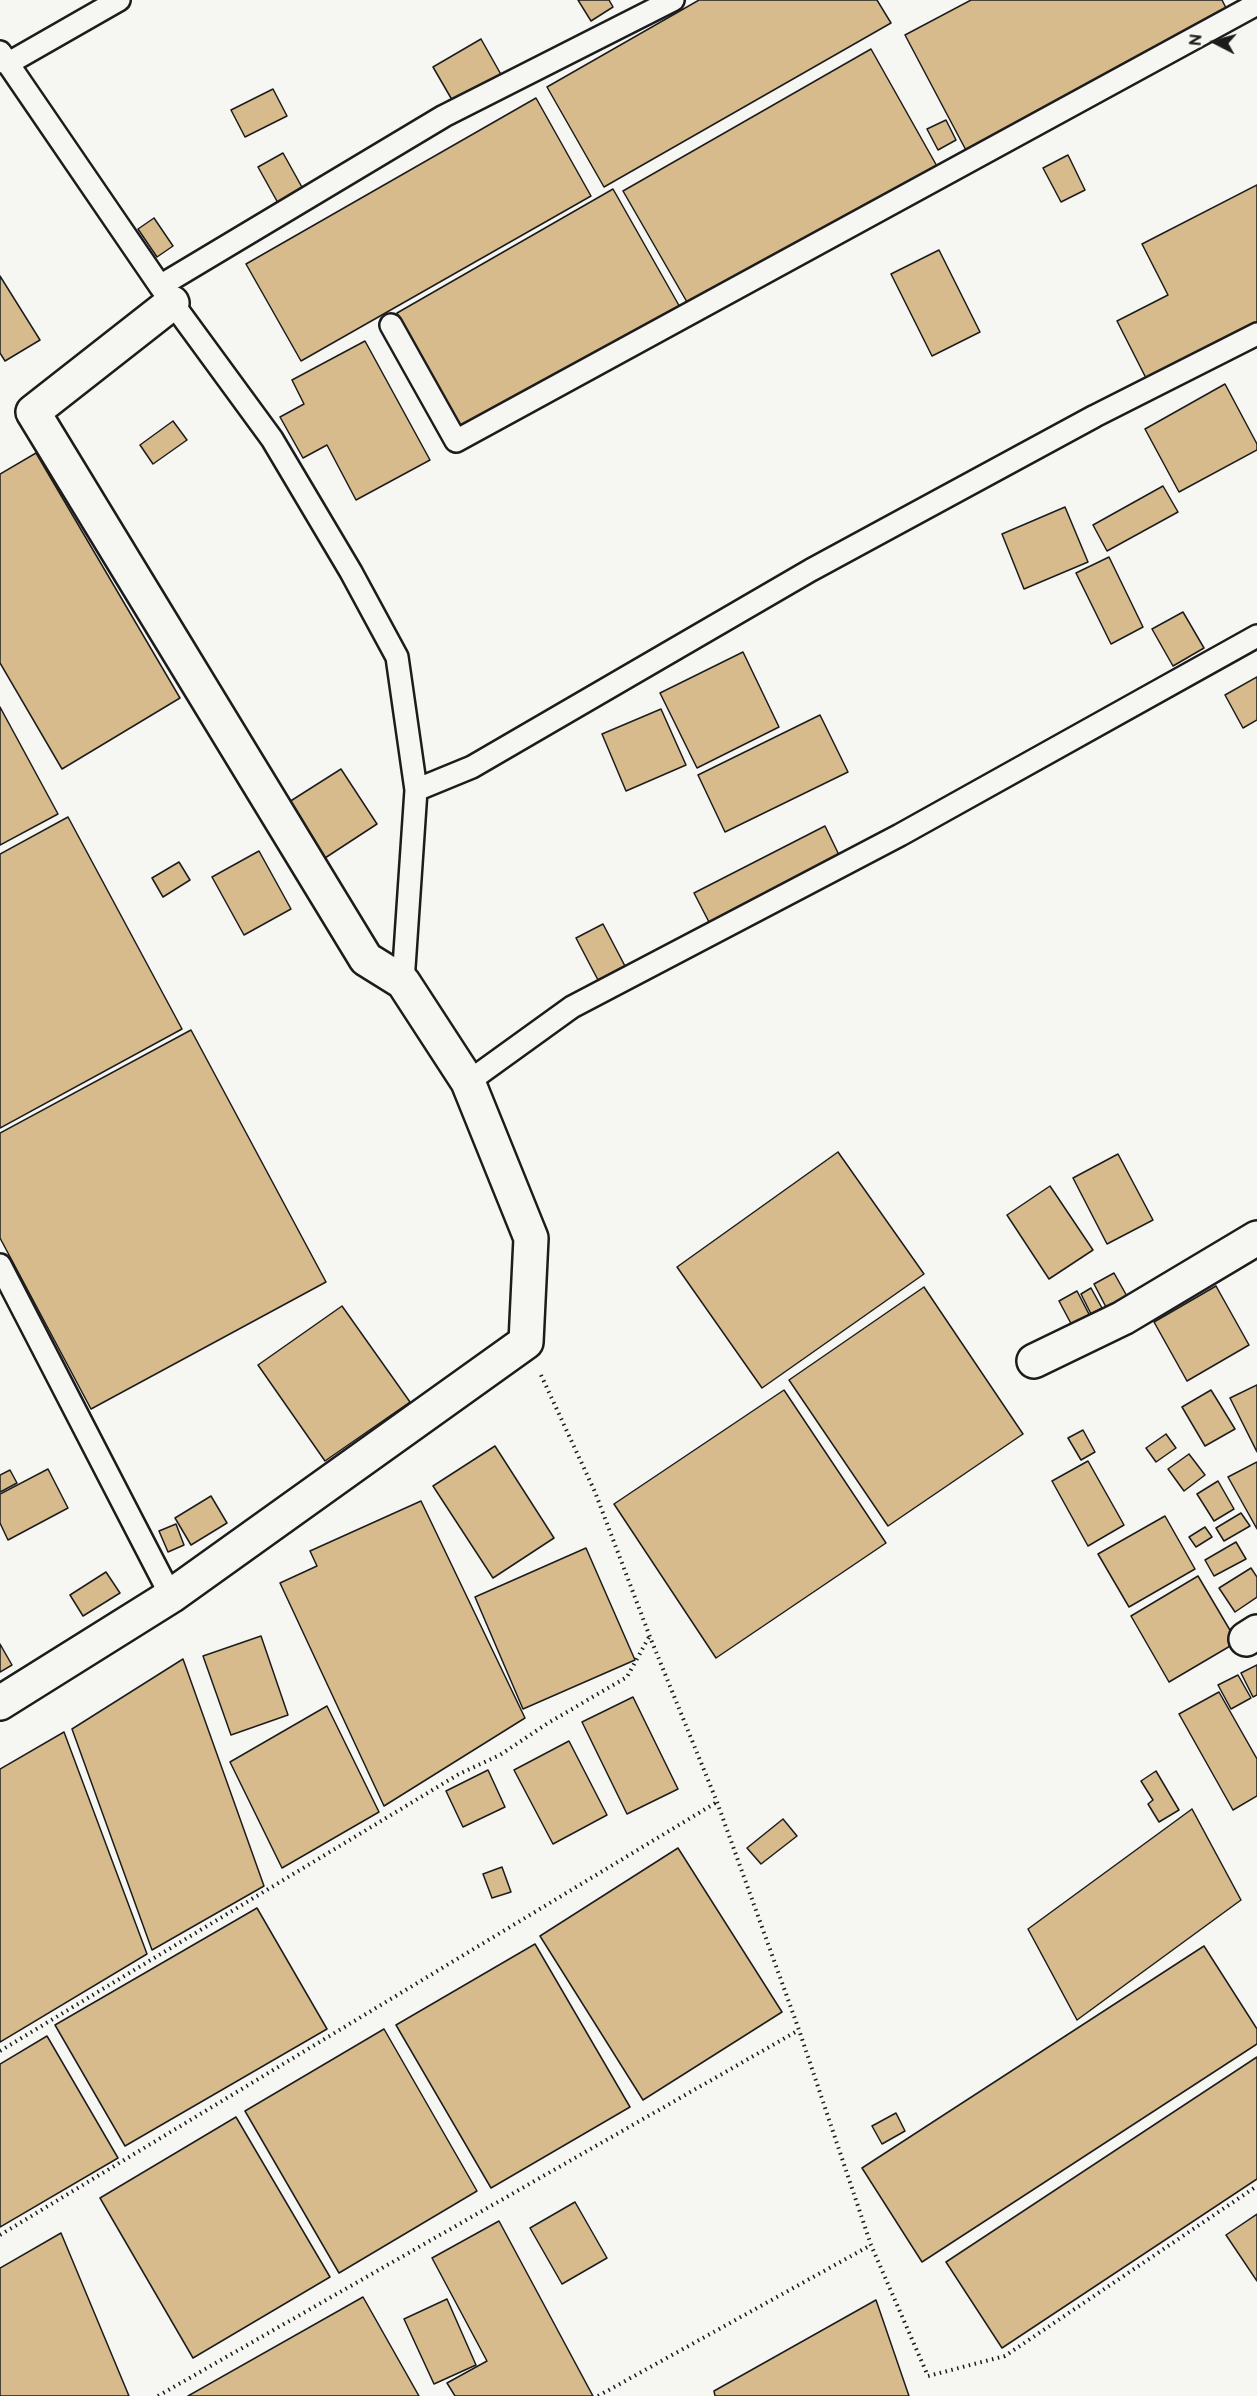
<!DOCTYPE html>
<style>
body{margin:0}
#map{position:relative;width:1257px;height:2396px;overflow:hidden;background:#f6f6f2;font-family:"Balsamiq Sans",sans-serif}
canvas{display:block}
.north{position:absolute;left:1185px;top:12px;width:60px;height:60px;-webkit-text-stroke:4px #f6f6f2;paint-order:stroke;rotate:276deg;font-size:16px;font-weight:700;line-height:24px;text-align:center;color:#1c1c1c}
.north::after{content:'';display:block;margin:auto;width:21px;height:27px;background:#1c1c1c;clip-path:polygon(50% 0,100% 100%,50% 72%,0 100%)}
</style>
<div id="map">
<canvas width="1257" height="2396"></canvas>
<div class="north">N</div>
</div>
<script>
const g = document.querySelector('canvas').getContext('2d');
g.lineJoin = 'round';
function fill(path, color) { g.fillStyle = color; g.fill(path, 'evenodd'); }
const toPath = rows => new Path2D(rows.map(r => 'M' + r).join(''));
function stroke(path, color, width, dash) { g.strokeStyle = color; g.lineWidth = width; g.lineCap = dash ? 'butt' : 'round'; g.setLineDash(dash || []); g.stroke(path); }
const building = toPath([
 [578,0,609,0,613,7,591,21,578,0],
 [699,0,877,0,891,23,604,187,547,87,699,0],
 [971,0,1222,0,1229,14,968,154,905,35,971,0],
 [481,39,503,78,455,105,433,67,481,39],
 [871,49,938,168,691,309,623,191,871,49],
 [273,89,287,116,245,137,231,110,273,89],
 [536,98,591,196,301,361,246,264,536,98],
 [946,120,956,140,938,150,927,129,946,120],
 [283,153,303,189,278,203,258,167,283,153],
 [1068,155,1085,190,1061,202,1043,168,1068,155],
 [1257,185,1257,326,1148,382,1117,321,1168,295,1142,244,1257,185],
 [613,189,681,309,464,432,397,313,613,189],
 [154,218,173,246,157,257,138,229,154,218],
 [939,250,980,332,932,356,891,274,939,250],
 [0,276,40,340,5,361,0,353,0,276],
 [365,341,430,460,356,500,327,445,303,458,280,417,304,404,292,380,365,341],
 [1225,384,1257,444,1257,450,1179,492,1145,429,1225,384],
 [173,421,187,440,153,464,140,445,173,421],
 [36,453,180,698,62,769,0,663,0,474,36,453],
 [1163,486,1178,512,1107,551,1093,525,1163,486],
 [1065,507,1088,562,1024,589,1002,534,1065,507],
 [1109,557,1143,627,1111,644,1076,573,1109,557],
 [1183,612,1204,648,1173,666,1152,629,1183,612],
 [743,652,779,727,697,768,660,693,743,652],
 [1257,677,1257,720,1243,728,1225,695,1257,677],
 [0,707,58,814,0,845,0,707],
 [661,709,686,765,626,791,602,734,661,709],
 [820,715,848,772,725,832,698,775,820,715],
 [341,769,377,824,325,858,289,802,341,769],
 [68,817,182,1029,0,1128,0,854,68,817],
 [825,826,840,857,710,924,694,893,825,826],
 [259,851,291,909,244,935,212,877,259,851],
 [179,862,190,880,163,897,152,878,179,862],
 [603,924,625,966,598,980,576,938,603,924],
 [191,1030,326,1282,91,1409,0,1238,0,1133,191,1030],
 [838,1152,924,1274,762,1388,677,1267,838,1152],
 [1118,1154,1153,1220,1107,1244,1073,1178,1118,1154],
 [1050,1186,1093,1250,1049,1279,1007,1215,1050,1186],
 [1114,1273,1128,1298,1107,1309,1094,1284,1114,1273],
 [1216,1286,1249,1345,1187,1381,1154,1322,1216,1286],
 [924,1287,1023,1434,888,1526,789,1380,924,1287],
 [1091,1288,1102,1308,1091,1314,1081,1294,1091,1288],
 [1077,1291,1093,1322,1075,1331,1059,1301,1077,1291],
 [342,1306,410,1402,325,1461,258,1365,342,1306],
 [1257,1385,1257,1452,1230,1398,1257,1385],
 [784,1390,886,1543,716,1658,614,1504,784,1390],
 [1211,1390,1235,1429,1205,1446,1182,1407,1211,1390],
 [1083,1430,1095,1452,1081,1460,1068,1438,1083,1430],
 [1166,1434,1176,1448,1156,1462,1146,1448,1166,1434],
 [495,1446,554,1538,493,1578,433,1486,495,1446],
 [1189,1454,1205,1475,1184,1491,1168,1469,1189,1454],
 [1088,1461,1124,1525,1088,1546,1052,1481,1088,1461],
 [1257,1462,1257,1529,1228,1477,1257,1462],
 [48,1469,68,1508,8,1540,0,1523,0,1494,48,1469],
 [10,1470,17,1483,0,1492,0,1475,10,1470],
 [1218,1481,1234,1509,1214,1521,1197,1494,1218,1481],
 [211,1496,227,1523,191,1545,175,1518,211,1496],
 [421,1501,525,1718,384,1806,280,1583,317,1566,310,1551,421,1501],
 [1241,1513,1250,1526,1224,1541,1216,1528,1241,1513],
 [1165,1516,1195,1569,1129,1607,1098,1554,1165,1516],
 [176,1524,184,1545,168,1552,159,1531,176,1524],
 [1205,1527,1212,1537,1196,1547,1189,1537,1205,1527],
 [1236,1542,1246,1559,1214,1576,1205,1560,1236,1542],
 [586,1548,635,1660,523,1709,475,1597,586,1548],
 [1251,1568,1257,1577,1257,1597,1235,1612,1219,1588,1251,1568],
 [106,1572,120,1593,83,1616,70,1595,106,1572],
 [1198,1576,1237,1642,1169,1682,1131,1616,1198,1576],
 [261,1636,288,1715,231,1735,203,1656,261,1636],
 [0,1644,12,1665,0,1672,0,1644],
 [183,1659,264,1886,152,1950,72,1729,183,1659],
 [1257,1665,1257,1695,1253,1697,1241,1673,1257,1665],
 [1238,1675,1251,1698,1231,1709,1218,1685,1238,1675],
 [1219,1692,1257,1759,1257,1796,1233,1810,1179,1714,1219,1692],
 [633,1697,678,1789,627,1814,582,1722,633,1697],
 [327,1706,379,1812,282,1868,230,1762,327,1706],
 [64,1732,147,1954,0,2042,0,1769,64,1732],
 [569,1741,607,1815,553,1844,514,1770,569,1741],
 [488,1770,505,1807,463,1827,446,1791,488,1770],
 [1156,1771,1179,1810,1159,1822,1148,1804,1153,1800,1141,1781,1156,1771],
 [1192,1809,1241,1900,1077,2020,1028,1929,1192,1809],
 [783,1819,797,1836,761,1864,747,1848,783,1819],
 [678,1848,782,2012,643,2100,540,1936,678,1848],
 [502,1867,511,1892,492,1898,483,1874,502,1867],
 [257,1908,327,2029,125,2146,55,2025,257,1908],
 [535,1944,630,2107,491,2188,396,2025,535,1944],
 [1204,1946,1257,2029,1257,2044,922,2262,862,2168,1204,1946],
 [384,2029,477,2191,339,2273,245,2111,384,2029],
 [47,2036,118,2158,0,2227,0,2064,47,2036],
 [1257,2057,1257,2179,1002,2348,946,2262,1257,2057],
 [896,2113,905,2131,882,2144,872,2126,896,2113],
 [236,2117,330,2277,193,2358,100,2198,236,2117],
 [575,2202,607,2258,562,2284,530,2228,575,2202],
 [1257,2214,1257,2281,1226,2235,1257,2214],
 [499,2221,593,2396,455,2396,447,2383,487,2361,432,2258,499,2221],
 [61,2233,129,2396,0,2396,0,2268,61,2233],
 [363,2297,419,2396,188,2396,363,2297],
 [447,2299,476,2365,434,2384,404,2319,447,2299],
 [876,2300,909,2396,715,2396,714,2391,876,2300]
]);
fill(building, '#d7bb8c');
stroke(building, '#1c1c1c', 1.5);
const lane = toPath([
 [0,52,160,286,272,439,351,572,397,657,416,790,403,982],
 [7,64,119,0],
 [160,286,444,116,673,0],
 [391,325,456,441,1257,4],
 [416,790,472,767,811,570,1095,416,1257,334],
 [468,1082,572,1007,900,835,1257,636],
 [0,1265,171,1596]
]);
const street = toPath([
 [1034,1361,1123,1318,1257,1238],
 [1246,1639,1257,1632],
 [0,1703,171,1596,526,1342,531,1238,468,1082,403,982,366,959,33,412,172,303]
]);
stroke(lane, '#1c1c1c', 26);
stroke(street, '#1c1c1c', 38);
stroke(toPath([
 [541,1375,595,1492,650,1637,717,1802,799,2030,871,2245,928,2376,1005,2356,1257,2186],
 [0,2051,459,1774,500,1755,548,1723,627,1677,649,1637],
 [0,2235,717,1802],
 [158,2396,799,2030],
 [598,2396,871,2245]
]), '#1c1c1c', 4, [1.5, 4.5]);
stroke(lane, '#f6f6f2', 21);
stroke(street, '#f6f6f2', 33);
</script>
